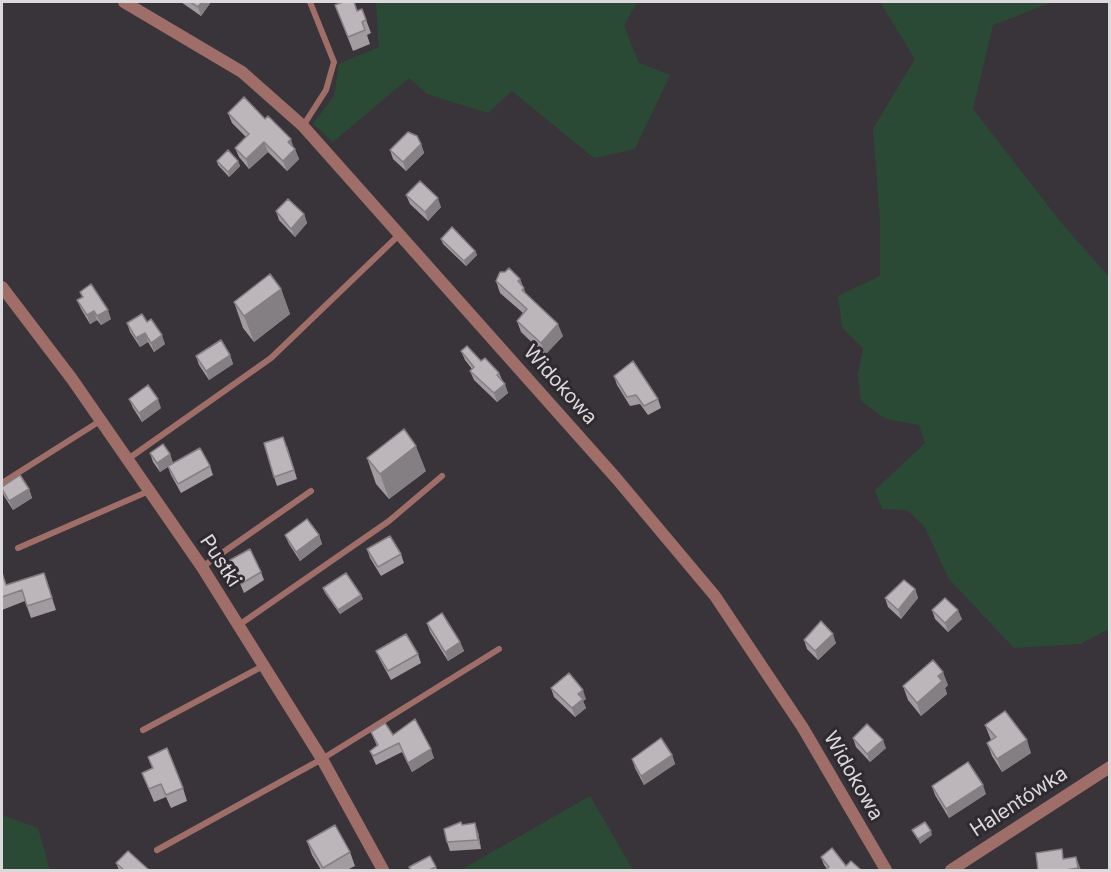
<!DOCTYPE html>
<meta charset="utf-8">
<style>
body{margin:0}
#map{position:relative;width:1111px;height:872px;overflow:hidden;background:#393439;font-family:Inter,sans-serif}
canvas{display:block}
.frame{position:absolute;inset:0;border:3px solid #dcd9dc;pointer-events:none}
</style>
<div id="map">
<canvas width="1111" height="872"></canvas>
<div class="frame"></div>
</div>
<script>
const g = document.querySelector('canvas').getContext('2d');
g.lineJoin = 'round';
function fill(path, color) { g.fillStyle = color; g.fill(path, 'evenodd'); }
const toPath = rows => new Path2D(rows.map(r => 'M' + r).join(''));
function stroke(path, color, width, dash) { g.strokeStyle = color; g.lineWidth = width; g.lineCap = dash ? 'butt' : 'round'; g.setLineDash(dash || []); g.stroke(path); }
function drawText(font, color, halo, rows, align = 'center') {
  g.font = font + ' Inter,sans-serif'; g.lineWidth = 6; g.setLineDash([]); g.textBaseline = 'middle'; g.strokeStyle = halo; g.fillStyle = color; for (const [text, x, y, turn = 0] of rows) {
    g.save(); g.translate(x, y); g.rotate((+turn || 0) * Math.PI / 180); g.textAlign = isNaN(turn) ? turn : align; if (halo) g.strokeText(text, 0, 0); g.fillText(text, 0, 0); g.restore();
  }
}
fill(toPath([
 [376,2,637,2,624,26,639,63,670,75,635,149,594,158,512,91,488,113,427,94,409,78,333,142,313,124,334,96,339,64,379,47],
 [880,2,1053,2,993,25,973,109,1059,220,1109,277,1109,629,1080,644,1014,648,949,579,925,527,907,510,882,509,875,490,925,443,919,425,886,419,861,401,858,375,863,348,842,327,838,296,880,276,880,220,873,129,915,59],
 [590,796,633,870,461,870],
 [2,815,38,828,50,870,2,870]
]), '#2b4a36');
stroke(toPath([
 [303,126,326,90,334,62,310,2],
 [128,459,271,358,400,234],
 [2,483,100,421],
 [18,548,149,491],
 [202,567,311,491],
 [239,625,389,521,442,476],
 [143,730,263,666],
 [157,850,322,759,499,649]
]), '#9f6e68', 6);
stroke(toPath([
 [124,2,242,72,303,126,616,478,715,596,803,728,886,870],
 [2,287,72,379,202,567,322,759,383,870],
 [951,870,1110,767]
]), '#9f6e68', 12);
fill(toPath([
 [181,2,211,2,201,16],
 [335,5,357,11,362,9,371,33,367,35,370,44,353,51],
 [228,113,294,148,299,159,287,171,268,152,249,169,239,157,235,148,246,137,232,123],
 [421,144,424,153,406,171,393,159,390,150],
 [217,161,238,161,240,166,229,177,218,165],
 [406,195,441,207,428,221,410,204],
 [276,211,304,214,307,223,295,237,279,220],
 [441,239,475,251,477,255,466,266,443,244],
 [520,279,526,294,563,336,545,355,521,332,517,321,523,313,500,293,496,281],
 [281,289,290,314,254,342,243,328,234,302],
 [80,292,111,319,101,325,97,320,90,324,81,309,77,300,82,297],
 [147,322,165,344,154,352,148,342,140,347,130,332,127,323],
 [461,351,481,361,499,373,508,393,497,402,474,380,470,371,472,369,465,360],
 [230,355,233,364,209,380,199,365,196,356],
 [614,376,658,399,661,408,648,415,640,404,630,406,617,385],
 [129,399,161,408,142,422,133,408],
 [287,446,297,479,277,486,274,477],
 [150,453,170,454,173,463,210,466,213,475,181,493,171,475,168,467,160,472,153,462],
 [367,458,426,471,389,499,376,484],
 [2,487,29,489,32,498,13,510,4,496,2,490],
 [285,535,319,535,322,544,300,561,289,544],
 [367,549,401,554,404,563,381,576,370,558],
 [230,560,261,572,264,580,244,593],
 [2,572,6,585,44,573,56,610,31,618,25,601,2,610],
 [323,588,361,595,363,599,340,614,325,593],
 [915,589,918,598,901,619,888,607,885,598],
 [932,610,962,619,948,632,935,619],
 [427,623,460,642,464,651,448,661,430,632],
 [804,640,836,643,818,660,807,649],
 [376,651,418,654,421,663,391,680,380,660],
 [948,685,945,688,947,694,921,716,908,700,903,686],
 [551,688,586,699,583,701,586,708,575,717,554,697],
 [985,725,1031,753,1002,772,992,756,987,743,991,740],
 [371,732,393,735,434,758,412,772,402,752,376,765,370,751,377,746],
 [853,738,886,748,870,762,856,747],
 [672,755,675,764,644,785,635,768,632,759],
 [148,757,183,788,187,801,171,808,166,797,154,802,142,773,152,768],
 [932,786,986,794,949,818,935,795],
 [462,825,478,832,481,849,450,851,447,842],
 [307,841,350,852,355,866,347,870,321,870,312,855],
 [821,857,846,866,861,870,827,869,824,865],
 [116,863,149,870,119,870],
 [409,867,436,867,437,870,411,870]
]), '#a29ca0');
fill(toPath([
 [202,2,211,2,201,16,198,7],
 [291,139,294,149,288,142],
 [264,142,268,152,249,169,246,159],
 [421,144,424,153,406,171,403,162],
 [295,149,299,159,287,171,283,161],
 [238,161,240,166,229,177,228,172],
 [438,198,441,207,428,221,425,212],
 [304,214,307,223,295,237,291,229],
 [475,251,477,255,466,266,464,261],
 [520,279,528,300,526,302,518,281],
 [281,289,290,314,254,342,244,316],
 [108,310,111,319,101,325,97,316],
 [94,311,97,320,90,324,87,315],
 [558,324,563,336,545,355,541,343],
 [145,333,148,342,140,347,136,338],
 [162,335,165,344,154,352,151,343],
 [230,355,233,364,209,380,206,371],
 [505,384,508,393,497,402,494,393],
 [158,399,161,408,142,422,139,413],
 [416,446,426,471,389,499,380,474],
 [170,454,173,463,160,472,157,463],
 [29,489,32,498,13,510,9,501],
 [319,535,322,544,300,561,296,552],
 [915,589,918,598,901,619,898,610],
 [361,595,363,599,340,614,338,610],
 [958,610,962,619,948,632,945,623],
 [833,634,836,643,818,660,815,651],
 [460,642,464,651,448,661,445,652],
 [943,672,948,685,945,688,947,694,921,716,917,703,938,676],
 [583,690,586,699,583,701,586,708,575,717,572,708,578,694],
 [883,740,886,748,870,762,867,754],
 [1027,740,1031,753,1002,772,997,759],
 [431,749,434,758,412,772,408,763],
 [672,755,675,764,644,785,641,776],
 [983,785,986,794,949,818,946,809],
 [475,823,478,832,481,849,478,840],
 [931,831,932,835,920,844,918,839],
 [1076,857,1081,870,1079,870]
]), '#847f82');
const building = toPath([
 [190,2,202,2,198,7,190,2],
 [343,2,354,2,357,11,362,9,366,20,362,22,365,30,348,37,335,5,343,2],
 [244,97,265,119,268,116,291,139,288,142,295,149,283,161,264,142,246,159,235,148,249,134,228,113,244,97],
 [408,132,417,136,421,144,403,162,390,150,408,132],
 [228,150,238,161,228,172,217,161,228,150],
 [420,181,438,198,425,212,406,195,420,181],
 [288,199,304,214,291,229,276,211,288,199],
 [452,227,475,251,464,261,441,239,452,227],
 [509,268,520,279,518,281,524,288,522,290,558,324,541,343,517,321,527,309,496,281,500,272,505,272,509,268],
 [270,274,281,289,244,316,234,302,270,274],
 [91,284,108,310,97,316,94,311,87,315,77,300,83,297,80,292,91,284],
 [142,314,147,322,151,319,162,335,151,343,145,333,136,338,127,323,142,314],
 [221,340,230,355,206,371,196,356,221,340],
 [467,346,481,361,485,358,499,373,497,375,505,384,494,393,470,371,474,367,461,351,467,346],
 [633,361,658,399,644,406,636,395,627,397,614,376,633,361],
 [148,385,158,399,139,413,129,399,148,385],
 [404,429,416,446,380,474,367,458,404,429],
 [283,437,294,470,274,477,264,443,283,437],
 [163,444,170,454,157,463,150,453,163,444],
 [200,448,210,466,178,484,168,466,200,448],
 [20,475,29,489,9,501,2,489,2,487,20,475],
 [307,519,319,535,296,552,285,535,307,519],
 [390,536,401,554,378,567,367,549,390,536],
 [250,549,261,572,241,584,230,560,250,549],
 [2,573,6,585,44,573,52,598,27,606,22,590,2,597,2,573],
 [346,573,361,595,338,610,323,588,346,573],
 [904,580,915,589,898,610,885,598,904,580],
 [945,598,958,610,945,623,932,610,945,598],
 [442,613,460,642,445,652,427,623,442,613],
 [821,621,833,634,815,651,804,640,821,621],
 [406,634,418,654,388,671,376,651,406,634],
 [933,660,943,672,938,676,942,681,917,703,903,686,933,660],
 [569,673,583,690,578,694,583,699,572,708,551,688,569,673],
 [1005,711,1027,740,997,759,987,743,996,737,985,725,1005,711],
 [415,719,431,749,408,763,399,743,373,756,370,751,378,745,371,732,385,723,393,735,415,719],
 [867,724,883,740,867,754,853,738,867,724],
 [661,738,672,755,641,776,632,759,661,738],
 [167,748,183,788,166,795,161,784,149,789,142,773,153,768,148,757,167,748],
 [968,762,983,785,946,809,932,786,968,762],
 [461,822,462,825,475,823,478,840,447,842,444,829,461,822],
 [925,822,931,831,918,839,912,830,925,822],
 [335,825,350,852,323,868,307,841,335,825],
 [832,848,846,866,851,861,861,870,825,870,829,867,821,857,832,848],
 [1062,849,1063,859,1076,857,1078,868,1065,870,1038,870,1036,853,1062,849],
 [128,851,149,870,124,870,116,863,128,851],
 [430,856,436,867,429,870,411,870,409,867,430,856]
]);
fill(building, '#bcb5ba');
stroke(building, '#847f82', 1.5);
drawText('20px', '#dcd9dc', '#2f2a2f', [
 ["Widokowa",560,385,48],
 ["Pustki",220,561,57],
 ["Widokowa",853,776,60],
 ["Halentówka",1019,802,-33]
]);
</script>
